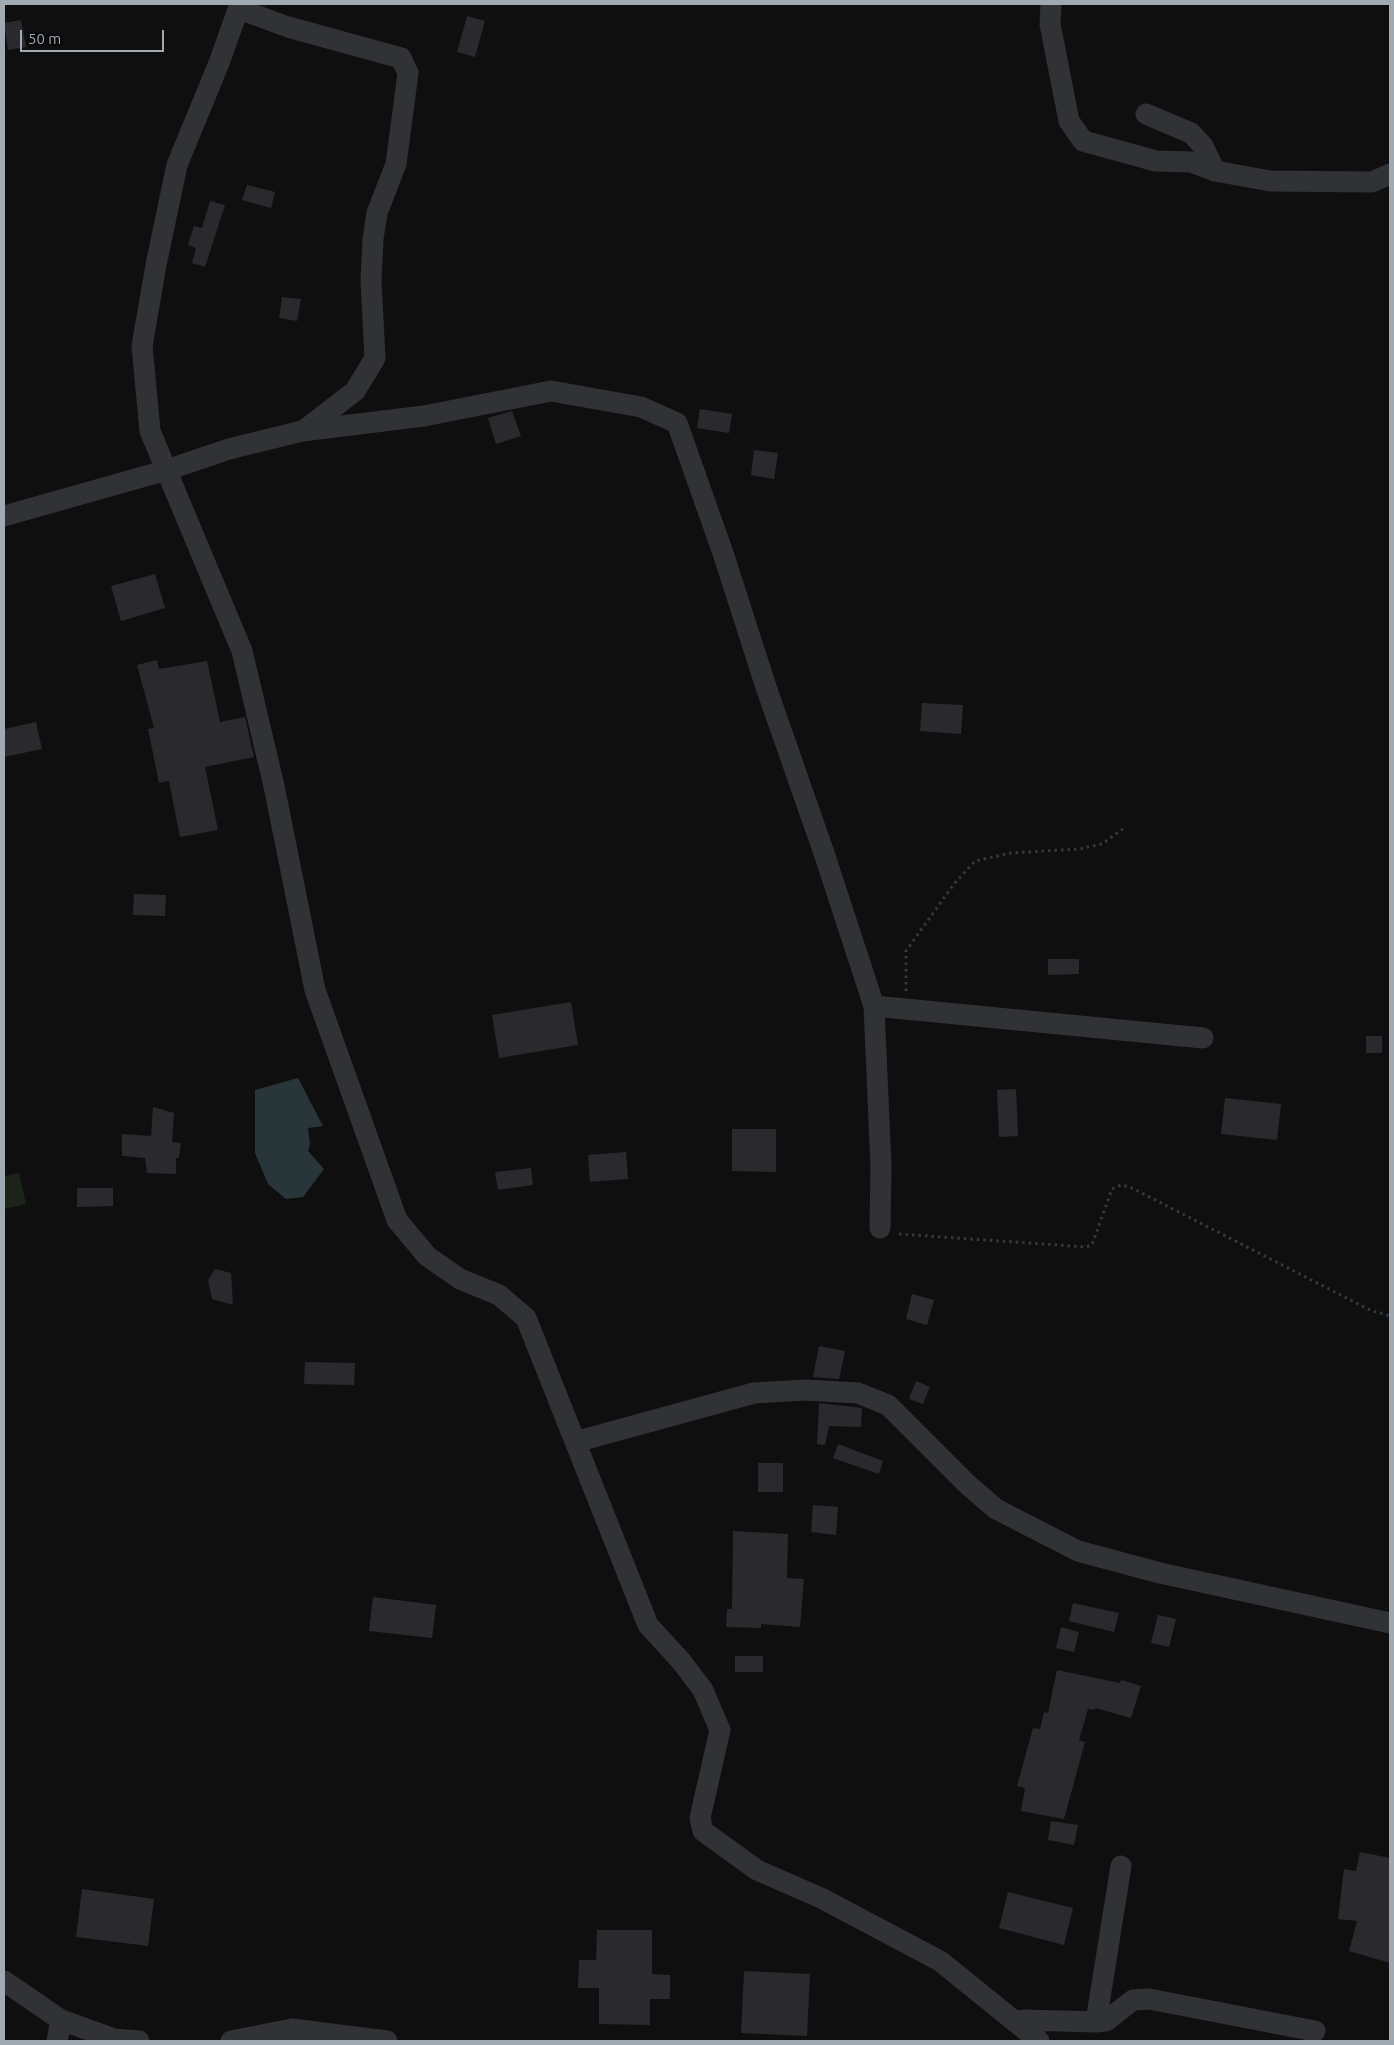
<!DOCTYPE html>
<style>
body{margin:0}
#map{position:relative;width:1394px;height:2045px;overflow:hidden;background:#0f0f10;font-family:Ubuntu,sans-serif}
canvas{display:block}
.frame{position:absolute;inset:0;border:5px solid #9faab3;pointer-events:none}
.scale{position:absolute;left:20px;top:30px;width:144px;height:22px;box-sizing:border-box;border:2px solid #9faab3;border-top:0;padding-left:6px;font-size:15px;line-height:18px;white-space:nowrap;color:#9faab3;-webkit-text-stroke:4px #0a0a0b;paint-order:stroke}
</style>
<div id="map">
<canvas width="1394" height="2045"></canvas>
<div class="frame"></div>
<div class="scale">50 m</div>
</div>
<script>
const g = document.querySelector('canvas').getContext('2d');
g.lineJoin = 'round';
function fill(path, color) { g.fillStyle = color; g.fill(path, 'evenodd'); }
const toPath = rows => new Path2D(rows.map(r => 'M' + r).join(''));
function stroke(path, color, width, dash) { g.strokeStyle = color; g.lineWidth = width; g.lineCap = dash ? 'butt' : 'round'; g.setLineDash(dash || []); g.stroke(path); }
fill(toPath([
 [19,1173,26,1204,4,1209,4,1176]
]), '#1c231b');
fill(toPath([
 [298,1078,323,1126,308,1128,310,1144,308,1151,324,1169,303,1197,286,1199,268,1184,255,1153,255,1090]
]), '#283639');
fill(toPath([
 [467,16,485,21,475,57,457,52],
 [21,20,26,47,8,50,4,23],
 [247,185,275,192,271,208,242,200],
 [210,201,225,205,205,267,192,263,196,248,188,245,194,226,202,228],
 [282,297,301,299,297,321,279,318],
 [700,409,732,414,729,433,697,428],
 [512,411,521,436,496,444,488,418],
 [754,450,778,453,774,479,751,475],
 [155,574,165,608,121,621,111,586],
 [157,660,159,669,207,661,220,722,245,717,254,757,205,767,218,830,180,837,169,781,159,783,148,729,154,728,137,665],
 [922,703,963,705,961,734,920,731],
 [36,722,42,749,4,757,4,729],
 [134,894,166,895,165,916,133,915],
 [1048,959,1079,959,1079,974,1048,975],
 [571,1002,578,1045,499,1058,492,1015],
 [1366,1036,1382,1036,1382,1053,1366,1053],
 [1016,1089,1018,1136,999,1137,997,1090],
 [1225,1098,1281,1104,1277,1140,1221,1134],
 [153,1107,174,1113,172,1142,181,1143,179,1158,176,1158,176,1174,147,1173,145,1158,122,1156,122,1134,151,1136],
 [732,1129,776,1129,776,1172,732,1171],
 [626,1152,628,1179,590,1182,588,1155],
 [531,1168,533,1185,498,1190,495,1172],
 [77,1188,113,1188,113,1206,77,1207],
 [215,1269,231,1273,233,1305,212,1299,208,1280],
 [912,1294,934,1300,927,1325,906,1319],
 [819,1346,845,1351,839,1379,813,1377],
 [305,1362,355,1363,354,1385,304,1384],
 [916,1381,930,1387,923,1404,909,1399],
 [819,1403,862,1408,861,1427,829,1426,825,1445,817,1444],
 [838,1444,883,1461,879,1474,833,1458],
 [758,1463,783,1463,783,1492,758,1492],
 [813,1505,838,1507,836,1535,811,1532],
 [733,1531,788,1534,787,1578,804,1579,800,1627,761,1624,761,1628,726,1627,727,1609,732,1609],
 [373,1597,436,1605,432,1638,369,1631],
 [1073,1603,1119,1613,1114,1632,1069,1621],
 [1158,1615,1176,1619,1169,1647,1151,1643],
 [1061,1627,1079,1632,1074,1652,1056,1648],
 [735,1656,763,1656,763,1672,735,1672],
 [1057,1670,1120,1683,1121,1680,1141,1686,1131,1718,1095,1708,1095,1710,1088,1709,1079,1740,1085,1742,1064,1819,1021,1811,1025,1788,1017,1786,1033,1728,1040,1729,1044,1712,1048,1713],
 [1051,1821,1078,1825,1074,1845,1048,1840],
 [1360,1852,1390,1858,1390,1963,1349,1951,1357,1921,1338,1919,1344,1869,1356,1871],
 [82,1889,154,1899,148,1946,76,1937],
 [1008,1892,1073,1908,1064,1945,999,1928],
 [597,1930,652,1930,652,1974,670,1975,670,1999,650,1999,650,2025,599,2024,599,1988,578,1988,579,1960,596,1960],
 [744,1971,810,1974,807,2036,741,2033]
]), '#2a2a2e');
stroke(toPath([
 [906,991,906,951,954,884,975,861,1011,853,1079,849,1102,844,1124,828],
 [899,1234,1086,1247,1092,1245,1112,1189,1121,1185,1130,1187,1370,1310,1390,1316]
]), '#36393d', 3, [2.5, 4]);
stroke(toPath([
 [240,4,219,63,177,165,156,265,142,346,150,431,242,651,274,786,315,990,397,1220,427,1256,460,1279,499,1295,526,1318,648,1625,681,1661,703,1690,720,1730,700,1818,703,1831,757,1870,821,1898,940,1961,1039,2041],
 [1051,4,1050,24,1069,121,1083,141,1156,161,1191,162,1215,171,1270,181,1372,182,1390,174],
 [239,9,288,27,401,58,408,73,396,164,377,213,373,239,371,281,375,358,355,391,303,431],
 [1146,114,1191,133,1203,146,1215,171],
 [4,516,167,470,229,449,302,431,424,416,551,391,641,407,677,423,723,553,766,687,824,853,874,1006,881,1167,880,1228],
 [874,1006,1203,1038],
 [575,1442,754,1393,805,1390,858,1393,888,1405,967,1484,996,1509,1078,1551,1160,1573,1390,1623],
 [4,1981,61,2020,114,2039,139,2041],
 [1015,2021,1025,2020,1096,2022,1106,2021,1133,2000,1149,1999,1315,2031],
 [1096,2022,1121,1866],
 [57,2041,61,2020],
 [231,2041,292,2029,387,2041]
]), '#303236', 21);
</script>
